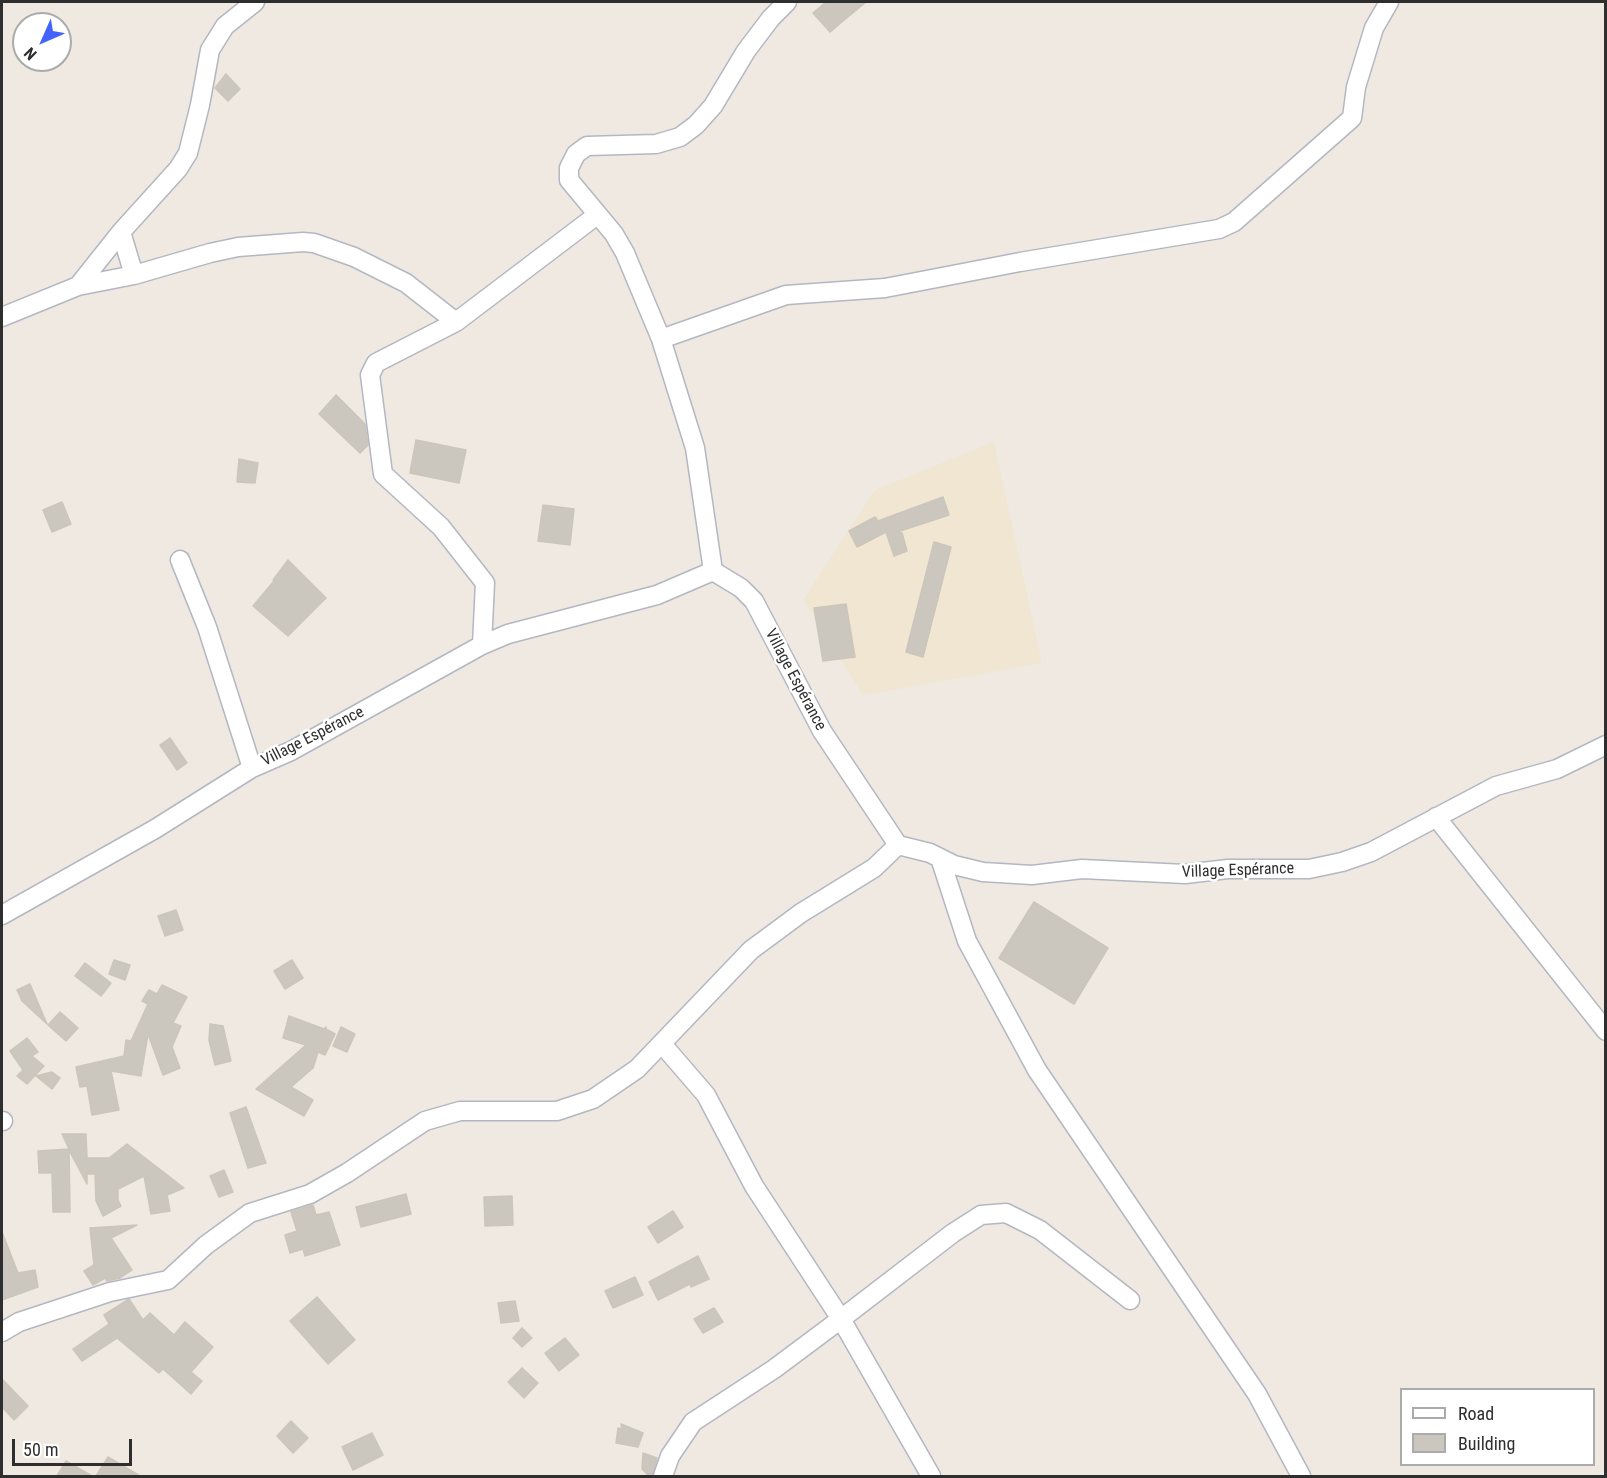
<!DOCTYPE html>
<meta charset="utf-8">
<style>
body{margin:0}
#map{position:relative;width:1607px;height:1478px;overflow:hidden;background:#efe9e1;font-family:"Roboto Condensed",sans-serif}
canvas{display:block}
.frame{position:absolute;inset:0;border:3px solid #2e2e2e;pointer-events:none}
.legend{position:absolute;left:1400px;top:1388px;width:195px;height:78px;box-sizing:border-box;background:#fff;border:2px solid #ababab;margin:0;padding:8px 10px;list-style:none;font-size:18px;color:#2e2e2e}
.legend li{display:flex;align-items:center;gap:12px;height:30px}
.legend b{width:30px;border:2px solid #ababab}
.north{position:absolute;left:12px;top:12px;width:60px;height:60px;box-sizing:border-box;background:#fff;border:2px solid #ababab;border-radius:50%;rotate:225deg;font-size:16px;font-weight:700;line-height:24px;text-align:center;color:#2e2e2e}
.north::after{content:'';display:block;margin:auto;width:21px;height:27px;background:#4264fb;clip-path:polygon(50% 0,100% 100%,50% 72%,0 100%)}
.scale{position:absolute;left:12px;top:1439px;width:120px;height:27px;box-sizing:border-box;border:3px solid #2e2e2e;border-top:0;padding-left:8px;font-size:18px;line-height:21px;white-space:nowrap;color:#2e2e2e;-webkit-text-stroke:4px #fff;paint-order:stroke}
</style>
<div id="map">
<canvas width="1607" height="1478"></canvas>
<div class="frame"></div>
<ul class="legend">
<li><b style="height:8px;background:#fff"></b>Road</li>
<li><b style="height:16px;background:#cbc7bf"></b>Building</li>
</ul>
<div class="north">N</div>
<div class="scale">50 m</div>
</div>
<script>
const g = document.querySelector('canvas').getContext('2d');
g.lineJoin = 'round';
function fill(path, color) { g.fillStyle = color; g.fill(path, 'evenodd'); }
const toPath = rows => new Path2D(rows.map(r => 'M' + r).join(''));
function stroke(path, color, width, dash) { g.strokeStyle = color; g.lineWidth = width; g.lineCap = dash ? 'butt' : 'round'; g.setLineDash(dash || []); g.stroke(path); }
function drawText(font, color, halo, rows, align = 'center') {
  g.font = font + ' "Roboto Condensed",sans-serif'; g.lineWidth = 5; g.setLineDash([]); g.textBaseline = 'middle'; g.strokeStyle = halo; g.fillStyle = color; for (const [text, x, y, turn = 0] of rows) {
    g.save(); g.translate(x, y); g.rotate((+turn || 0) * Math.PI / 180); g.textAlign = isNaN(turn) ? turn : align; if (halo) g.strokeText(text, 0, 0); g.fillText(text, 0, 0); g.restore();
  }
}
fill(toPath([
 [994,442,1042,663,863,695,803,600,875,490]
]), '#f0e6d1');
const building = toPath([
 [826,2,866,2,830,32,813,13,826,2],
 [226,74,240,89,228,101,215,88,226,74],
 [336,395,365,424,368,445,360,453,319,414,336,395],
 [416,440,466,450,459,483,410,473,416,440],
 [239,459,258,463,255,483,237,482,239,459],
 [943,497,949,515,897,532,902,533,907,551,894,556,886,532,857,547,849,531,875,517,878,521,943,497],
 [62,502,71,524,52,532,43,510,62,502],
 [543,505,574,509,570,545,538,541,543,505],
 [934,542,951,547,923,657,906,652,934,542],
 [288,560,326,598,288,636,253,606,274,581,273,580,288,560],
 [846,604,855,657,823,661,814,608,846,604],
 [170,738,187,763,177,770,160,745,170,738],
 [1034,902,1108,948,1074,1004,999,958,1034,902],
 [176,910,183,930,165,936,158,916,176,910],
 [114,960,130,965,125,980,109,974,114,960],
 [292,960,303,978,285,989,274,971,292,960],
 [85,963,111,983,101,996,75,976,85,963],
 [30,984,47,1024,22,1001,17,990,30,984],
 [162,985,187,997,173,1023,181,1026,172,1047,180,1068,163,1075,148,1034,141,1076,111,1071,119,1110,92,1115,87,1086,80,1087,76,1067,124,1056,126,1040,131,1041,148,1004,142,1001,149,990,157,994,162,985],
 [60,1012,78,1028,66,1041,48,1025,60,1012],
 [289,1016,324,1029,326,1027,326,1029,335,1034,325,1055,318,1052,313,1068,291,1087,313,1100,304,1116,256,1089,306,1045,283,1038,289,1016],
 [210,1024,223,1026,231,1061,215,1065,209,1040,210,1024],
 [341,1027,355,1034,347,1052,333,1046,341,1027],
 [27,1038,38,1052,32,1056,44,1066,27,1084,17,1076,23,1070,10,1051,27,1038],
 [52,1072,60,1078,52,1089,36,1076,52,1072],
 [246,1107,266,1163,248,1168,230,1113,246,1107],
 [62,1134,86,1134,87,1158,109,1158,127,1144,184,1188,167,1195,170,1211,151,1214,144,1176,118,1189,118,1200,121,1206,103,1216,96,1201,95,1174,87,1174,87,1184,69,1150,70,1212,53,1212,52,1173,39,1173,38,1151,69,1149,62,1134],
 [224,1170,233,1192,219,1197,210,1176,224,1170],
 [406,1194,411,1214,361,1227,356,1207,406,1194],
 [512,1196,513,1225,485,1226,484,1197,512,1196],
 [313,1205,316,1215,329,1212,340,1245,305,1256,303,1249,290,1253,285,1235,297,1231,291,1212,313,1205],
 [673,1211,683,1227,658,1243,648,1227,673,1211],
 [137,1225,111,1238,132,1270,120,1278,107,1281,105,1278,93,1285,84,1271,94,1265,90,1228,137,1225],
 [2,1232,18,1273,35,1270,38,1287,2,1300,2,1232],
 [698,1256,709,1279,691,1287,690,1284,658,1300,649,1282,698,1256],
 [635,1277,643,1295,613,1308,605,1291,635,1277],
 [317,1297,355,1340,328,1364,290,1321,317,1297],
 [129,1299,143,1320,150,1313,174,1335,185,1322,213,1347,191,1372,202,1381,191,1394,163,1369,159,1373,117,1338,82,1361,73,1349,109,1324,104,1315,129,1299],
 [515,1301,519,1321,501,1323,498,1303,515,1301],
 [714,1308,723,1322,703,1333,694,1319,714,1308],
 [522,1328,532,1338,522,1347,513,1338,522,1328],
 [565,1338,579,1355,559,1371,545,1353,565,1338],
 [522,1368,538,1383,524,1398,508,1382,522,1368],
 [2,1379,28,1406,14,1420,2,1407,2,1379],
 [291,1421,308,1438,293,1453,277,1436,291,1421],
 [621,1424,643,1433,638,1447,616,1443,618,1428,622,1429,621,1424],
 [372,1433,383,1455,353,1470,342,1447,372,1433],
 [643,1453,657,1458,652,1476,649,1476,642,1469,643,1453],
 [108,1457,140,1476,96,1476,108,1457],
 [66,1461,92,1476,57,1476,66,1461]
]);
fill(building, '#cbc7bf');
stroke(building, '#cbc5ba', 1.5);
const minor = toPath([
 [121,232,134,275],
 [78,286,121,232,178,169,188,153,200,105,210,50,225,26,255,2],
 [2,317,78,286,134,275,210,253,238,247,303,242,314,243,354,257,406,283,456,322,597,215],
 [456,322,376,363,370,375,383,474,441,527,485,583,482,645],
 [661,339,786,295,885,288,1020,262,1219,229,1234,222,1352,118,1356,87,1374,28,1389,2],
 [180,560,207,627,252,768],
 [713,571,695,448,661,339,625,253,614,234,569,180,569,168,576,154,587,146,656,144,680,137,696,125,713,106,746,51,771,18,787,2],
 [1436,817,1606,1031],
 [940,858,967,941,1037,1070,1257,1394,1301,1476],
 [2,915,155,829,252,768,291,751,482,645,508,634,657,595,713,571,741,588,754,601,822,731,898,845,930,853,954,865,983,872,1032,875,1082,869,1185,874,1228,869,1309,869,1342,862,1371,852,1496,786,1557,769,1606,745],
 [662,1044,706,1095,754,1186,841,1319,931,1476],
 [2,1121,3,1121],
 [2,1332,19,1322,110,1292,168,1280,206,1245,250,1213,310,1194,347,1173,425,1121,460,1111,557,1111,593,1099,637,1069,751,950,801,913,874,868,898,845],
 [663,1476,670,1456,693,1422,774,1369,841,1319,953,1233,981,1215,1006,1213,1040,1230,1130,1300]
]);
stroke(minor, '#b4b7c1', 21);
stroke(minor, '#fff', 18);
drawText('16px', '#2e2e2e', '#fff', [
 ["Village Espérance",795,680,62],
 ["Village Espérance",313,737,-27],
 ["Village Espérance",1238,871,-2]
]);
</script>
